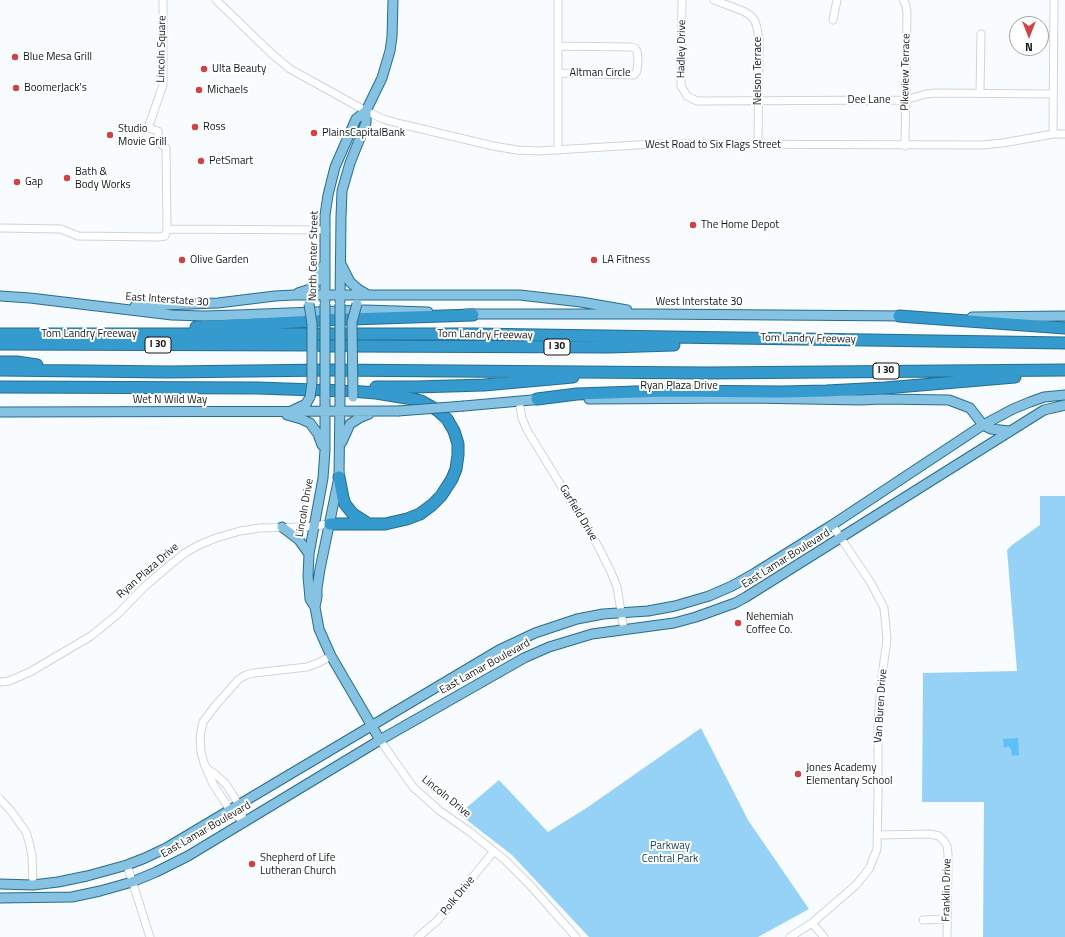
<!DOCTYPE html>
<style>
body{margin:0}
#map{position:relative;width:1065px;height:937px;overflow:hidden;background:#f8fcff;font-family:"Titillium Web",sans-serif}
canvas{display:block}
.north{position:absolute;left:1009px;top:16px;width:40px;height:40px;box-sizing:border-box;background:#fff;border:1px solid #a1a2a3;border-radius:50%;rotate:180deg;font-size:11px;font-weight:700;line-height:16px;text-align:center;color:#141718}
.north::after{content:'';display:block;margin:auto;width:14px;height:18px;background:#d14242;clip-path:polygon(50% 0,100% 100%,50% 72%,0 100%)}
</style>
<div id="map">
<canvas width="1065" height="937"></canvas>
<div class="north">N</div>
</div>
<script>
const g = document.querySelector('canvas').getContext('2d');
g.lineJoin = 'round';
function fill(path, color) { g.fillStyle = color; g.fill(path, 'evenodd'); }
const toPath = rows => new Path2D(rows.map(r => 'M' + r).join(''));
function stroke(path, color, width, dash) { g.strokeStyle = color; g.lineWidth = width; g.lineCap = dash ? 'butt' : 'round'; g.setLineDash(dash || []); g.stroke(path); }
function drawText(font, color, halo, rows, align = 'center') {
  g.font = font + ' "Titillium Web",sans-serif'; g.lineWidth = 4; g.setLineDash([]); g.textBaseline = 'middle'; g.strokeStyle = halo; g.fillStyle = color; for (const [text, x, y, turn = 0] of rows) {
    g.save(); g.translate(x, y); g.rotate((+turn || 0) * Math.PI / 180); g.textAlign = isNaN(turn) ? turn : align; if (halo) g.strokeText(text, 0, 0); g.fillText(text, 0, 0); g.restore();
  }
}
fill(toPath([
 [1040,496,1065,496,1065,937,983,937,984,802,922,802,923,673,1017,671,1007,550,1012,545,1040,525],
 [701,728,748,820,809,909,758,937,589,937,512,855,459,814,499,780,548,832,588,807]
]), '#96d2f6');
fill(toPath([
 [1018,738,1019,755,1012,756,1011,749,1008,746,1005,748,1004,747,1003,739]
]), '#5cc1f7');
const minor = toPath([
 [216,0,271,53,290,69,366,111,383,119,401,124,493,146,517,150,538,151,654,144,982,145,1003,143,1053,134,1065,134],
 [682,0,681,86,687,96,697,101,905,100,926,94,936,93,1052,94],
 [714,0,743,11,750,15,755,21,757,28,759,38,758,145],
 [903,0,906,5,907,12,905,146],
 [833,20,837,0],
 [558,73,634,75,637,71,638,59,637,51,635,48,631,47,558,46],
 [980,93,981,34],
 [1053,134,1054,0],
 [558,150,558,0],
 [0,228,61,229,78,236,159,237,165,236,167,229,166,148,159,143,158,131,148,128,163,85,163,0],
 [167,229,326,230],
 [519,401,522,418,527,430,598,546,611,572,617,587,624,630],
 [0,682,9,681,30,672,91,636,118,614,144,587,171,564,185,553,199,545,216,538,240,531,260,528,306,527,330,524],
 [380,740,413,787,440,811,470,832,505,860,529,884,576,937],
 [206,768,215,774,226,784,239,805,244,822],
 [0,799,11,811,26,832,29,842,32,855,33,885],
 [244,822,230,810,213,784,204,763,201,752,200,737,203,722,215,706,239,679,246,675,254,673,307,667,318,663,331,656],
 [878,835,930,834,939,836,944,841,947,846,948,854,947,937],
 [127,865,150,937],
 [923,920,947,919],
 [812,923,824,937],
 [418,937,437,921,494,851],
 [790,937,812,923,856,885,869,869,877,849,878,794,878,722,881,683,887,639,884,608,871,583,832,525]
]);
const major = toPath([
 [342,266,350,282,358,289,368,295],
 [298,293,310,289,314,285,320,277,323,266],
 [0,296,30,298,172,315,204,316,237,315,365,310,428,312],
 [325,301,325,215,328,195,335,167,356,119,366,111],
 [340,301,341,217,342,191,350,163,366,123,366,111,382,78,390,51,392,37,393,0],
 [135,306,218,303,275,296,293,295,520,295,581,302,627,310],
 [466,314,650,314,906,316],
 [972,317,1065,316],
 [325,397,325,450,323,478,309,554,308,576,310,599,315,607,319,629,331,656,380,740],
 [589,399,750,398,861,400,881,399,949,400,970,408,983,425,991,429,1009,431],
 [464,406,543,399],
 [293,410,306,404,310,397],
 [0,412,398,411],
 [287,415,301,419,310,423,318,434,322,445],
 [342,442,350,424,361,417,369,414],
 [282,527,299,540,309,554],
 [315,607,317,597,317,588,320,569,339,477,340,397],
 [0,884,33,885,58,882,87,876,127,865,145,858,166,848,499,650,535,633,577,619,603,614,648,611,675,606,709,596,732,586,755,573,832,525,983,425,1013,409,1030,402,1044,397,1065,395],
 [0,898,72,897,100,891,132,882,156,872,188,856,380,740,524,658,549,647,592,634,674,623,696,617,735,603,746,597,1044,410,1065,405]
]);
const highway = toPath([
 [899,316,1065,328],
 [321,320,473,315],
 [196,327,316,321],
 [0,334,473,334,1065,343],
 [0,344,316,345],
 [321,346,344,346],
 [350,346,609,347,674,345],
 [0,362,17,362,37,365],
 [0,370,169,372,328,370,706,373,1065,370],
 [0,387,258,388,315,390],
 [376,387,416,387,484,385,573,377],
 [321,390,344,391],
 [537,399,577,394,665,391,781,392,826,391,885,388,1015,377],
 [339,477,343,498,345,504,353,514,367,523],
 [330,524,385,524,407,519,420,514,432,505,441,496,452,479,456,469,458,455,458,444,454,431,447,419,437,410,421,401,413,399,376,393,350,391]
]);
stroke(minor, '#ced5d9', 9);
stroke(major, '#296c8e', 11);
stroke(highway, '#296c8e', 13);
stroke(minor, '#fff', 7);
stroke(major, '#86c2e1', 9);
stroke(highway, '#359acd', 11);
const majorBridge = toPath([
 [309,304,312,324,312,383,310,397],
 [325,397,325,304],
 [340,397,340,304],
 [353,397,352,322,357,304],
 [398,411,464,406]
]);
stroke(majorBridge, '#296c8e', 11, []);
stroke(majorBridge, '#86c2e1', 9);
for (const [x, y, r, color] of [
 [15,57,4,"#d14242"],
 [204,69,4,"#d14242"],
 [16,88,4,"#d14242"],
 [199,90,4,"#d14242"],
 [195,127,4,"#d14242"],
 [314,133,4,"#d14242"],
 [110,135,4,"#d14242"],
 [201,161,4,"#d14242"],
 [67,178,4,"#d14242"],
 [17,182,4,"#d14242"],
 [693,225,4,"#d14242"],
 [182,260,4,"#d14242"],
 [594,260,4,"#d14242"],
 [738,623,4,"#d14242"],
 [798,774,4,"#d14242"],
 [252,864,4,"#d14242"]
]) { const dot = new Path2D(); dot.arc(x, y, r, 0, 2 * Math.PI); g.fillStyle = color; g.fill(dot); stroke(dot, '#fff', 1.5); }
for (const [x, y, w] of [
 [158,345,26],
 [557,347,26],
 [886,371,26]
]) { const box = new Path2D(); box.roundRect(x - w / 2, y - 8, w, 16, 3); g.fillStyle = '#fff'; g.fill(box); stroke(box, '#141718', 1); }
drawText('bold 10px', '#141718', null, [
 ["I 30",158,345],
 ["I 30",557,347],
 ["I 30",886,371]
]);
drawText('11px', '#141718', '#fff', [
 ["Lincoln Square",162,49,-89],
 ["Hadley Drive",682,49,-89],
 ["Nelson Terrace",758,71,-90],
 ["Pikeview Terrace",906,72,-89],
 ["Altman Circle",600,73],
 ["Dee Lane",869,100],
 ["West Road to Six Flags Street",713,145],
 ["North Center Street",314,256,-89],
 ["East Interstate 30",167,300,4],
 ["West Interstate 30",699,302],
 ["Tom Landry Freeway",89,334],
 ["Tom Landry Freeway",485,335,1],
 ["Tom Landry Freeway",808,339,1],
 ["Ryan Plaza Drive",679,386],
 ["Wet N Wild Way",170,400],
 ["Lincoln Drive",305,508,-80],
 ["Garfield Drive",578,513,59],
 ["East Lamar Boulevard",786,559,-32],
 ["Ryan Plaza Drive",148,571,-41],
 ["East Lamar Boulevard",485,667,-29],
 ["Van Buren Drive",881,706,-86],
 ["Lincoln Drive",446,797,39],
 ["East Lamar Boulevard",206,830,-30],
 ["Franklin Drive",947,890,-89],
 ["Polk Drive",458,896,-51]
]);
drawText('11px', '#141718', '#fff', [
 ["Blue Mesa Grill",23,57],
 ["Ulta Beauty",212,69],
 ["BoomerJack's",24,88],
 ["Michaels",207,90],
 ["Ross",203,127],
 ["Studio",118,129],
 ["Movie Grill",118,142],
 ["PlainsCapitalBank",322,133],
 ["PetSmart",209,161],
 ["Bath &",75,172],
 ["Body Works",75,185],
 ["Gap",25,182],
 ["The Home Depot",701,225],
 ["Olive Garden",190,260],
 ["LA Fitness",602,260],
 ["Nehemiah",746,617],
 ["Coffee Co.",746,630],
 ["Jones Academy",806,768],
 ["Elementary School",806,781],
 ["Shepherd of Life",260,858],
 ["Lutheran Church",260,871]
], 'left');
drawText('11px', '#1a455b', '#fff', [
 ["Parkway",670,846],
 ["Central Park",670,859]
]);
</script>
